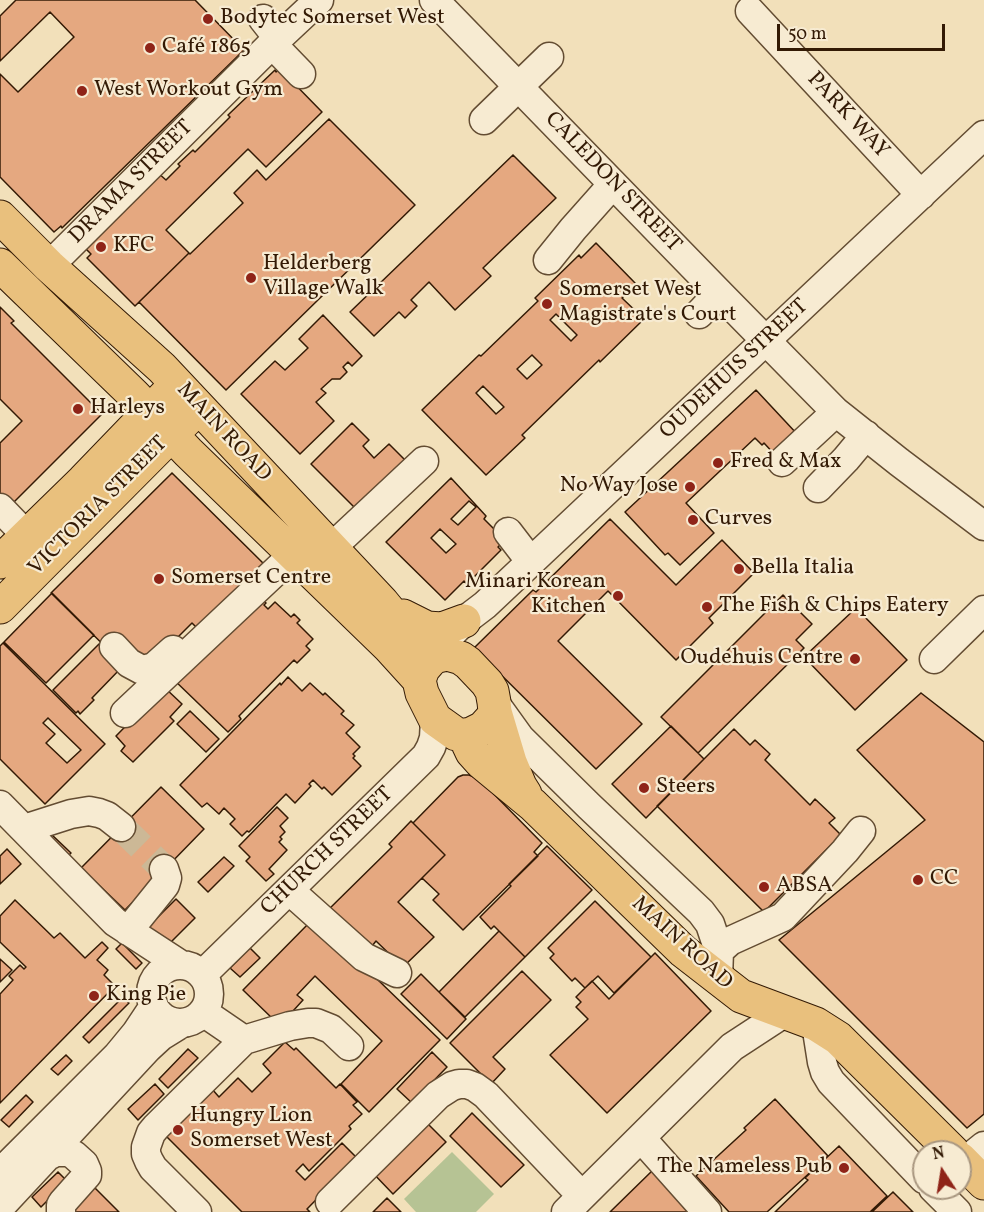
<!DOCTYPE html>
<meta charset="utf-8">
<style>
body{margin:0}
#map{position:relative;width:984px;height:1212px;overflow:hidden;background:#f2e0ba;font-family:Vollkorn,serif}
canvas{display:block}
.north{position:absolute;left:912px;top:1140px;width:60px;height:60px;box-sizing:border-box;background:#f7ebd2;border:2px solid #a99780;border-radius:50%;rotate:348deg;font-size:16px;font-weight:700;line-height:24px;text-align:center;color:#331a05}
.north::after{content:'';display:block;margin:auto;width:21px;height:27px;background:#8f2418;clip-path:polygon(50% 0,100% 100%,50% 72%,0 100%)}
.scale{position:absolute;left:777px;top:24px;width:168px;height:27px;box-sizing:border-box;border:3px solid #331a05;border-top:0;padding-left:8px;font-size:18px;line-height:21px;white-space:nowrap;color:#331a05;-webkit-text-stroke:4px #f7ebd2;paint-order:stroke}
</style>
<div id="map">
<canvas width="984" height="1212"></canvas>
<div class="north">N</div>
<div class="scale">50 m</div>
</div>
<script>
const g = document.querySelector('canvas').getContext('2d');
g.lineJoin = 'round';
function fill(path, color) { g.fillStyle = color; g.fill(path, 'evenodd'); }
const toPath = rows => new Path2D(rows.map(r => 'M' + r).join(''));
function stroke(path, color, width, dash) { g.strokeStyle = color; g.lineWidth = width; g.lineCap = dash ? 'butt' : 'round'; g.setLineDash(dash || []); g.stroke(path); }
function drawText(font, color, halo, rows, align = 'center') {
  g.font = font + ' Vollkorn,serif'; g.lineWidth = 4.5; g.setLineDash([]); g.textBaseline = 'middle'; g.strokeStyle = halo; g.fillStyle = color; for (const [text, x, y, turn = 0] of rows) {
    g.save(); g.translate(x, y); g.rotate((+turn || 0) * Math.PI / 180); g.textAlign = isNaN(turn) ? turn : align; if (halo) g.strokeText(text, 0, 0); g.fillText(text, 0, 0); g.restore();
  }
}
fill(toPath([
 [452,1152,494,1194,476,1212,416,1212,404,1199]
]), '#b6c394');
const building = toPath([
 [16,0,195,0,244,50,62,228,61,226,54,232,0,177,0,74,18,92,74,37,50,12,0,61,0,16,16,0],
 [280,69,322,112,266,167,248,149,166,230,189,253,135,306,87,258,91,254,82,245,157,172,166,180,180,166,178,164,193,150,195,152,230,117,228,115,275,70,276,72,280,69],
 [329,119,415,205,226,390,139,302,189,253,190,254,243,203,234,193,257,170,266,180,329,119],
 [513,155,556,198,483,268,491,276,455,310,429,282,411,300,417,306,405,318,399,312,374,336,350,312,513,155],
 [596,243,636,284,622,298,644,319,600,362,599,360,522,435,525,438,486,475,422,410,479,355,481,356,538,301,535,298,579,255,581,258,596,243],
 [556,314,577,335,571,341,550,320,556,314],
 [532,355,542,365,527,379,517,369,532,355],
 [483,386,504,407,496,414,476,393,483,386],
 [0,307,14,321,11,323,102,414,8,508,0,500,0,443,22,421,0,399,0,307],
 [323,315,362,356,352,366,348,362,343,367,347,372,340,379,332,379,321,389,326,393,316,402,334,421,300,454,241,394,275,361,285,370,308,348,299,339,323,315],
 [756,390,798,435,776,456,764,443,762,445,755,438,686,503,714,533,680,565,668,553,665,555,625,512,756,390],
 [352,423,369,440,363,446,374,458,389,444,406,461,357,510,311,464,352,423],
 [172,473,266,566,199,630,192,623,165,650,144,685,51,593,172,473],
 [451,478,486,516,484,519,505,540,498,547,501,550,467,584,464,581,445,600,386,542,451,478],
 [469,501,476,507,458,525,451,519,469,501],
 [440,529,456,544,446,553,431,538,440,529],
 [610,519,676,585,722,540,754,573,709,618,713,623,676,660,608,591,558,641,642,724,596,769,474,648,533,590,536,592,610,519],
 [255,592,266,603,264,605,268,609,275,602,291,617,294,614,300,620,297,623,313,639,306,646,310,650,297,663,294,660,239,716,241,719,228,732,171,677,255,592],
 [52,593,94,635,46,683,4,642,52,593],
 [783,595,812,624,796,640,804,648,698,753,661,717,783,595],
 [856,608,907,660,855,710,804,657,856,608],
 [3,643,105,744,45,804,0,759,0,646,3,643],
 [48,718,81,750,67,763,46,743,55,734,43,723,48,718],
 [99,644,122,667,92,698,94,700,80,714,78,711,76,713,53,690,99,644],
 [288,677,302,691,310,683,323,695,325,693,344,711,341,714,354,725,346,733,360,747,353,754,355,756,353,758,361,766,332,795,324,787,322,789,313,780,309,784,311,786,295,803,286,794,249,832,247,831,242,836,230,824,235,819,224,808,219,814,207,803,202,807,180,785,280,683,281,685,288,677],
 [164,687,182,704,170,717,174,721,133,762,121,751,125,746,116,736,164,687],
 [921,693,984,742,984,1114,967,1128,779,940,925,820,857,750,921,693],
 [190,711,219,739,206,752,177,724,190,711],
 [671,726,704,759,646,818,612,784,671,726],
 [734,729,750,745,755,740,770,754,765,760,810,805,815,799,835,818,829,823,841,835,764,912,657,806,734,729],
 [463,775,469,775,479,779,542,843,534,852,538,856,463,930,433,900,439,894,422,878,445,855,413,823,458,777,463,775],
 [161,787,204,829,125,910,81,868,161,787],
 [277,807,288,818,280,826,285,832,280,837,282,839,279,842,287,850,269,869,274,874,266,881,246,861,250,857,239,846,277,807],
 [411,821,445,855,398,902,434,937,403,967,376,941,372,946,363,937,356,944,325,913,392,847,389,844,411,821],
 [50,833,71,853,65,859,45,839,50,833],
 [547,846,592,890,525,957,494,926,491,929,480,917,511,886,509,884,547,846],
 [7,849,21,864,0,884,0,856,7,849],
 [224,857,234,866,208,892,198,882,224,857],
 [176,899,195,918,167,946,148,927,176,899],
 [15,900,54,938,60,933,85,958,102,942,108,948,97,960,108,970,104,975,115,986,0,1103,0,994,13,980,9,976,20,965,24,969,26,967,0,942,0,916,15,900],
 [595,901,651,957,614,993,598,976,585,988,575,978,572,981,550,958,554,954,548,948,595,901],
 [314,918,440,1040,369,1112,341,1084,382,1041,315,976,297,995,303,1000,293,1011,273,1019,243,990,314,918],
 [499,931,525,957,465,1017,439,992,499,931],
 [122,943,142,963,136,969,116,949,122,943],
 [250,948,260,958,240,977,230,968,250,948],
 [655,953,711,1011,607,1113,550,1055,588,1019,576,1007,581,1002,576,997,592,981,609,999,655,953],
 [0,959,12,970,0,982,0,959],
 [522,971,551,1000,493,1057,505,1069,491,1084,450,1043,522,971],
 [421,974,466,1019,447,1039,401,994,421,974],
 [123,997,129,1003,89,1043,83,1037,123,997],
 [285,1042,294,1050,296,1048,336,1088,340,1084,357,1102,353,1105,362,1114,349,1126,351,1129,309,1171,303,1164,296,1171,305,1180,342,1143,357,1158,307,1209,310,1212,242,1212,165,1135,212,1089,219,1097,238,1078,252,1092,271,1073,263,1064,285,1042],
 [188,1049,198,1058,168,1088,159,1079,188,1049],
 [432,1052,447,1067,412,1103,397,1089,432,1052],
 [66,1055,72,1061,58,1075,51,1069,66,1055],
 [155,1084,164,1094,138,1120,128,1109,155,1084],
 [26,1095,33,1102,9,1127,1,1120,26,1095],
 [775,1099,828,1156,767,1212,729,1212,696,1176,746,1130,744,1128,775,1099],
 [472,1113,524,1165,501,1187,450,1136,472,1113],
 [423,1119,446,1142,393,1194,370,1170,423,1119],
 [839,1146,887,1196,870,1212,775,1212,808,1180,805,1178,839,1146],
 [654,1169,699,1212,610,1212,654,1169],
 [58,1172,67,1181,41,1207,32,1197,58,1172],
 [94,1187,119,1212,69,1212,94,1187],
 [893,1192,913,1212,872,1212,893,1192],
 [387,1198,401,1212,373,1212,387,1198]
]);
fill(building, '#e5a880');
stroke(building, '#331a05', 1.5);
stroke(toPath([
 [121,827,164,869]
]), '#ccb896', 28, [28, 14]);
const minor = toPath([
 [434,0,719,293,836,412,899,462,984,526],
 [750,11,921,195],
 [263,19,278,38],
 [272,44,301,74],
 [484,120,549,57],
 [548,260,573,229,613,184],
 [49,266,272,44,319,0],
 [699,314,719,293],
 [782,462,836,412],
 [818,488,846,459,866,435],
 [0,508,27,536],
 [508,532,531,562],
 [331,548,424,461],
 [448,637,464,621,485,605,984,135],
 [114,647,129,663,142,670,154,667,173,650],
 [934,659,984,610],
 [497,706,520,738,589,806,701,912,710,924,719,951,718,979],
 [125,713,294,554],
 [0,805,115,922,181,965],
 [24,829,71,814,89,811,99,813,107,816,121,827],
 [289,890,364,957,397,973],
 [128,931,165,885,167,878,164,869],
 [719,951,730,941,783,917,845,851,861,831],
 '151 994a29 29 0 1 1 58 0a29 29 0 1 1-58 0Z',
 [202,975,426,756,431,747,434,738,435,719],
 [203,1012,244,1040],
 [816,1024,822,1062,825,1072,831,1082,924,1179],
 [641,1138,707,1212],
 [50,1155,55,1152,68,1152,74,1155,84,1164,87,1171,87,1175,63,1202,61,1205,61,1212],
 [963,1163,984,1146],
 [0,1173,117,1056,136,1033,154,1006],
 [933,1188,957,1212],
 [330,1202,438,1095,452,1086,459,1084,467,1084,475,1087,486,1095,582,1196],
 [0,1207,148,1048,161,1036,182,1023],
 [197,1212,153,1168,149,1161,146,1154,146,1147,151,1133,156,1127,244,1040,290,1026,308,1023,316,1023,331,1029,349,1046],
 [566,1212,732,1047,784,1013]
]);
const major = toPath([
 [0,217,49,266,162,368,382,602,400,624,410,634,427,645,438,656],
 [0,265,134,395,188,452,389,647,419,680],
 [0,562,83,481,165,396],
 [0,607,186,420],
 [403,616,427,628,442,629,464,621],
 [447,654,461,658,468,663,487,683,492,691,494,702,495,712,492,718,483,728,471,734,464,735,456,734,435,719,422,693,419,680,423,669,429,662,434,657,447,654],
 [495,712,510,762,520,786,525,794],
 [464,735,472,752,481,762,533,805,683,951,741,996,816,1024,838,1038,953,1152],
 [960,1159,984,1183]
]);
stroke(minor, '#634c32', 31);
stroke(major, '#331a05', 35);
stroke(minor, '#f7ebd2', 28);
stroke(major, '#e9c07d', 33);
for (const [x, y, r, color] of [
 [208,19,6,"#8f2418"],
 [150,48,6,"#8f2418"],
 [82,91,6,"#8f2418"],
 [101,247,6,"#8f2418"],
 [251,278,6,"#8f2418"],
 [547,304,6,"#8f2418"],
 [78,409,6,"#8f2418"],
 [718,463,6,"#8f2418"],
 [690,487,6,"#8f2418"],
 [693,520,6,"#8f2418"],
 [739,569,6,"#8f2418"],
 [159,579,6,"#8f2418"],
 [618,596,6,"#8f2418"],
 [707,607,6,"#8f2418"],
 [855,659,6,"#8f2418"],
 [644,788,6,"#8f2418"],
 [918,880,6,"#8f2418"],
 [764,887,6,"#8f2418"],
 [94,996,6,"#8f2418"],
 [178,1130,6,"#8f2418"],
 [844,1168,6,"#8f2418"]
]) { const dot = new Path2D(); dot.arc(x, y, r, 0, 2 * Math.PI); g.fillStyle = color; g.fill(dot); stroke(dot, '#f7ebd2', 2); }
drawText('22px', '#331a05', '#f7ebd2', [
 ["Bodytec Somerset West",220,19],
 ["Café 1865",162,48],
 ["West Workout Gym",94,91],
 ["KFC",113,247],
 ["Helderberg",263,265],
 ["Village Walk",263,290],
 ["Somerset West",559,291],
 ["Magistrate's Court",559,316],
 ["Harleys",90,409],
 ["Fred & Max",730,463],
 ["No Way Jose",678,487,"right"],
 ["Curves",705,520],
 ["Bella Italia",751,569],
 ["Somerset Centre",171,579],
 ["Minari Korean",606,583,"right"],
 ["Kitchen",606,608,"right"],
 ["The Fish & Chips Eatery",719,607],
 ["Oudehuis Centre",843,659,"right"],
 ["Steers",656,788],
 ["CC",930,880],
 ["ABSA",776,887],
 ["King Pie",106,996],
 ["Hungry Lion",190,1117],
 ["Somerset West",190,1142],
 ["The Nameless Pub",832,1168,"right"]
], 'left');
drawText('22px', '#331a05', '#f7ebd2', [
 ["PARK WAY",847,116,47],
 ["DRAMA STREET",132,183,-45],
 ["CALEDON STREET",612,183,46],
 ["OUDEHUIS STREET",735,370,-43],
 ["MAIN ROAD",223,433,47],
 ["VICTORIA STREET",99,507,-45],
 ["CHURCH STREET",328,852,-44],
 ["MAIN ROAD",681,944,42]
]);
</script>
